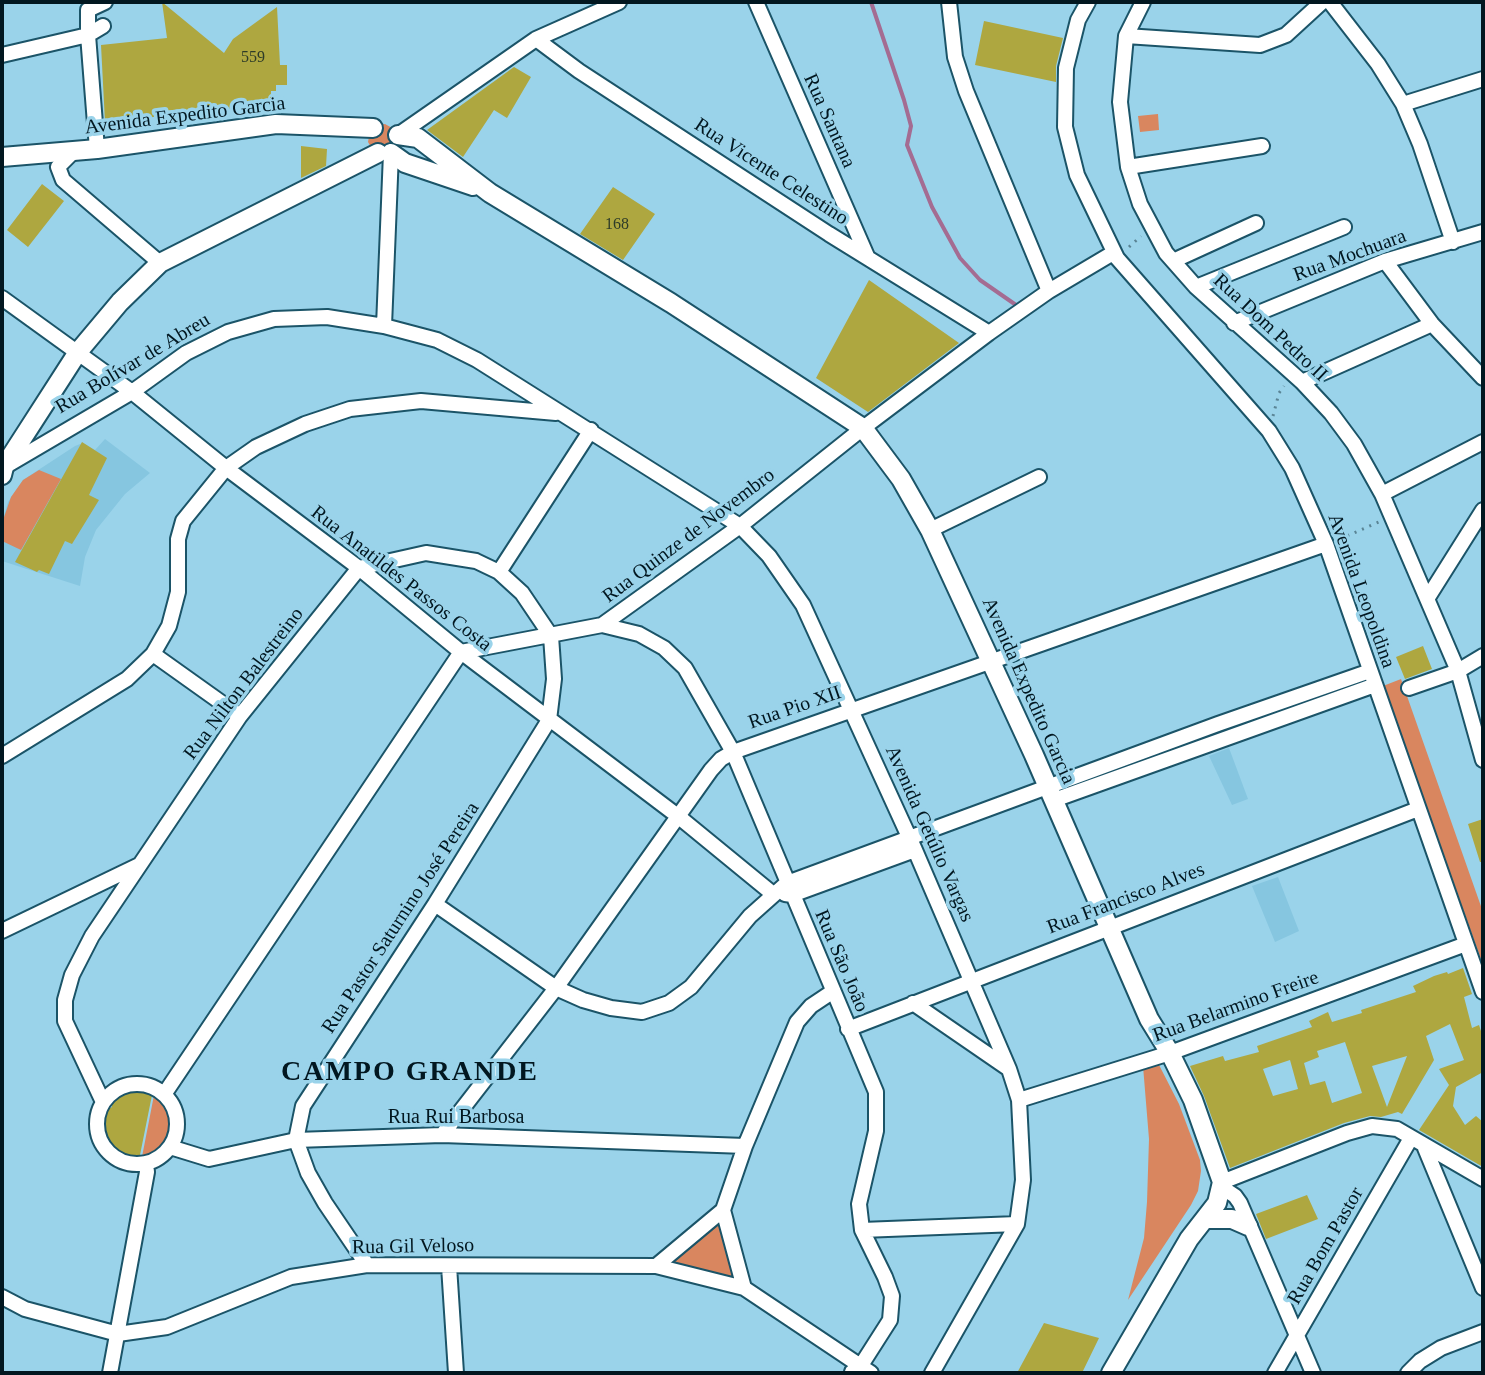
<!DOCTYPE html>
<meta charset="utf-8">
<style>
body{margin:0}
#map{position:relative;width:1485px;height:1375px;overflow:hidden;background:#9ad3ea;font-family:"Times New Roman",serif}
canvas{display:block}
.frame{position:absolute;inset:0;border:4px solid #021720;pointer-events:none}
</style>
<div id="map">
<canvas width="1485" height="1375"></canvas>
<div class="frame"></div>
</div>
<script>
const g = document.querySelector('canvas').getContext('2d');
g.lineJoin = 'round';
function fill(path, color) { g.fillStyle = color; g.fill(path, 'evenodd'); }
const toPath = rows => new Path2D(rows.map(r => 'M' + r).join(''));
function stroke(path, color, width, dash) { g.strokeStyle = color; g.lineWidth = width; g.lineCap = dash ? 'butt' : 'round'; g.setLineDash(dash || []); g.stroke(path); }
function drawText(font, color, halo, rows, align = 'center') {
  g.font = font + ' "Times New Roman",serif'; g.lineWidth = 7; g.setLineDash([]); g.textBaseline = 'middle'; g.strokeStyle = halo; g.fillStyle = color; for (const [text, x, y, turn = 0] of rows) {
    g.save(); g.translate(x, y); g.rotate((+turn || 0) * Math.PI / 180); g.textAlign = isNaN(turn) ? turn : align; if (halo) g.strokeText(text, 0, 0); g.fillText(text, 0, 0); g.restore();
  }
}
fill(toPath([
 [105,439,150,473,125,494,96,530,85,557,80,586,2,561,2,523,8,502,23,480,75,446,83,443,95,450],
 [1229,748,1248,799,1232,805,1209,756],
 [1278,877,1299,931,1275,942,1252,886]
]), '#86c6e0');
fill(toPath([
 [1158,114,1159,130,1140,132,1138,116],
 [385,124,394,129,399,140,397,146,372,149,368,142,370,131,379,125],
 [39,470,61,479,21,550,2,541,2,523,11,497,23,480],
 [1401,679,1483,912,1483,965,1383,686],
 [1157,1061,1179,1104,1200,1160,1201,1171,1198,1191,1191,1205,1128,1300,1144,1238,1147,1202,1149,1139,1143,1066],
 [155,1090,168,1099,172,1106,175,1119,173,1135,161,1154,141,1162],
 [723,1210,744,1288,656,1266]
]), '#d9865f');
stroke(toPath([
 [871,2,904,100,911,126,907,145,932,207,960,258,980,280,1016,305]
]), '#a46c92', 4);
fill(toPath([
 [162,2,224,53,233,39,277,7,280,65,287,65,287,85,276,85,276,91,271,91,271,107,230,109,105,122,101,45,167,38],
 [984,21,1063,38,1056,66,1056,82,975,65],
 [514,67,531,77,507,118,494,110,463,157,427,130],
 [301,146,327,149,326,166,301,178],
 [42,184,64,201,28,247,7,230],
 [613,187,655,214,623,260,580,234],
 [869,280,959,343,868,412,816,378],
 [82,442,107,458,89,495,99,500,72,544,65,541,49,574,39,570,37,572,15,562],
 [1423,646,1432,669,1405,679,1396,657],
 [1483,819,1483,862,1480,862,1468,824],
 [1463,968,1472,994,1464,997,1472,1028,1479,1025,1483,1037,1483,1072,1456,1087,1453,1106,1465,1125,1476,1116,1483,1122,1483,1167,1419,1130,1449,1085,1439,1069,1464,1060,1450,1024,1426,1036,1434,1060,1402,1114,1398,1112,1381,1117,1370,1116,1344,1123,1230,1168,1204,1096,1190,1066,1223,1056,1225,1061,1259,1052,1257,1046,1312,1027,1309,1021,1328,1012,1332,1022,1362,1013,1361,1010,1416,992,1413,986,1434,976,1447,972,1448,974],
 [1345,1042,1362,1093,1332,1103,1325,1081,1310,1085,1304,1063,1319,1057,1317,1051],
 [1407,1056,1387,1107,1372,1066],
 [1290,1060,1298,1089,1273,1096,1263,1069],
 [130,1087,153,1090,140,1155,135,1162,111,1152,100,1132,102,1112,112,1107,111,1096],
 [1307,1195,1318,1219,1266,1239,1256,1214],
 [1044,1323,1099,1338,1082,1373,1017,1373]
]), '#aea740');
const minor = toPath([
 [756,2,867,256],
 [949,2,955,57,966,91,1049,291],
 [1088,2,1078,20,1066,68,1065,127,1077,175,1117,258,1269,431,1292,468,1326,544,1483,992],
 [1143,2,1126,36,1120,102,1128,167,1140,204,1166,253,1196,287,1302,382,1331,413,1354,444,1382,494,1458,671,1483,760],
 [1330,2,1378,64,1403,104,1420,144,1453,242],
 [1126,36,1260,45,1286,35,1322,2],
 [536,39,579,71,829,234,989,333],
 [2,55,88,35,103,26],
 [1403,104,1483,79],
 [398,135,536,39,619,2],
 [97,149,88,35,88,10,105,2],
 [74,151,58,167,63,180,160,263],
 [1128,167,1262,146],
 [1173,261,1256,223],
 [1385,261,1432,324,1483,378],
 [1196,287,1344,227],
 [2,298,132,392,226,468,359,568,461,652,679,817,773,894],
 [1234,323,1385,261,1483,232],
 [384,326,391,153],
 [1302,382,1432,324],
 [6,466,132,392,186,353,228,332,274,319,327,317,384,326,437,340,477,360,740,526,769,556,803,605,915,850,1009,1069,1019,1100,1023,1180,1017,1224,932,1373],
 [1382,494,1483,442],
 [930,530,1039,477],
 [499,572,591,430],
 [1427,599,1483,510],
 [602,625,639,634,664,648,685,668,733,752,876,1092,876,1131,859,1204,862,1230,885,1277,892,1296,890,1320,860,1367,852,1372],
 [153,654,240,716],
 [1409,688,1458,671,1483,656],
 [2,756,127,679,153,654,169,626,178,592,178,539,183,521,226,468,256,447,305,424,350,409,421,401,556,413],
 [1054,800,1375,685],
 [785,894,792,895,915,850],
 [435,904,556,988,583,1000,611,1008,642,1012,669,1003,691,987,750,916,787,883,1218,724,1370,671],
 [2,931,139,865],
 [913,1003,1009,1069],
 [848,1029,1418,809],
 '97 1124a40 40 0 1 1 80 0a40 40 0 1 1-80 0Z',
 [165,1093,461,652,602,625,740,526,863,428,989,333,1049,291,1113,253],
 [1019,1100,1170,1053,1466,944],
 [103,1102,65,1021,65,1000,72,975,92,936,240,716,359,568,426,553,476,561,499,572,522,593,551,636,554,679,549,720,435,904,303,1106,296,1140,308,1173,325,1203,367,1265],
 [442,1135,556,988,711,770,721,759,733,752,1326,544],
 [170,1147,209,1159,296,1140,442,1135,745,1146],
 [1425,1148,1483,1288],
 [1222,1182,1347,1133,1372,1126,1397,1129,1483,1179],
 [1223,1188,1235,1196,1240,1203,1313,1373],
 [862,1230,1017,1224],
 [449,1266,456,1373],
 [656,1266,723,1210],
 [744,1288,723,1210,745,1146,797,1022,811,1006,832,992],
 [2,1297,25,1309,118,1334,167,1327,291,1277,367,1265,656,1266,744,1288,871,1373],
 [110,1373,147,1172,146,1163],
 [1275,1373,1411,1138],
 [1408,1373,1420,1361,1441,1348,1483,1332]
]);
const major = toPath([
 [398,135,418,138,490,193,671,303,863,428,901,479,930,530,1034,755,1149,1019,1170,1053,1193,1100,1222,1182,1217,1203,1189,1239,1111,1373],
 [391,153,405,163,473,186],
 [2,157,97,149,276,124,373,128],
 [2,475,4,467,78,352,120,302,160,263,378,153],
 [1206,1219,1232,1219,1248,1226]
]);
stroke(minor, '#1b5468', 18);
stroke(major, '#1b5468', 22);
stroke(toPath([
 [1129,247,1141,236],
 [1273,416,1279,393,1284,386],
 [1340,539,1381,521]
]), '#5a8495', 3, [2, 6]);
stroke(minor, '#fff', 14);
stroke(major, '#fff', 18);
drawText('16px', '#2d3b28', null, [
 ["559",253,58],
 ["168",617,225]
]);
drawText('20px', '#021720', '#9ad3ea', [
 ["Avenida Expedito Garcia",185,116,-7],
 ["Rua Santana",829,121,66],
 ["Rua Vicente Celestino",771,172,33],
 ["Rua Mochuara",1350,256,-20],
 ["Rua Dom Pedro II",1270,328,43],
 ["Rua Bolívar de Abreu",133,364,-31],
 ["Rua Quinze de Novembro",689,536,-37],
 ["Rua Anatildes Passos Costa",401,579,38],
 ["Avenida Leopoldina",1361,591,70],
 ["Rua Nilton Balestreino",244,684,-53],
 ["Avenida Expedito Garcia",1028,691,66],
 ["Rua Pio XII",795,708,-19],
 ["Avenida Getúlio Vargas",929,834,66],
 ["Rua Francisco Alves",1126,899,-21],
 ["Rua Pastor Saturnino José Pereira",401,918,-57],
 ["Rua São João",841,961,67],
 ["Rua Belarmino Freire",1236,1007,-20],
 ["Rua Rui Barbosa",456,1118],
 ["Rua Bom Pastor",1326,1246,-60],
 ["Rua Gil Veloso",413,1247,-1]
]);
g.letterSpacing = '2px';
drawText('bold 28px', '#021720', '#9ad3ea', [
 ["CAMPO GRANDE",410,1073]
]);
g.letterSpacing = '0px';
</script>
